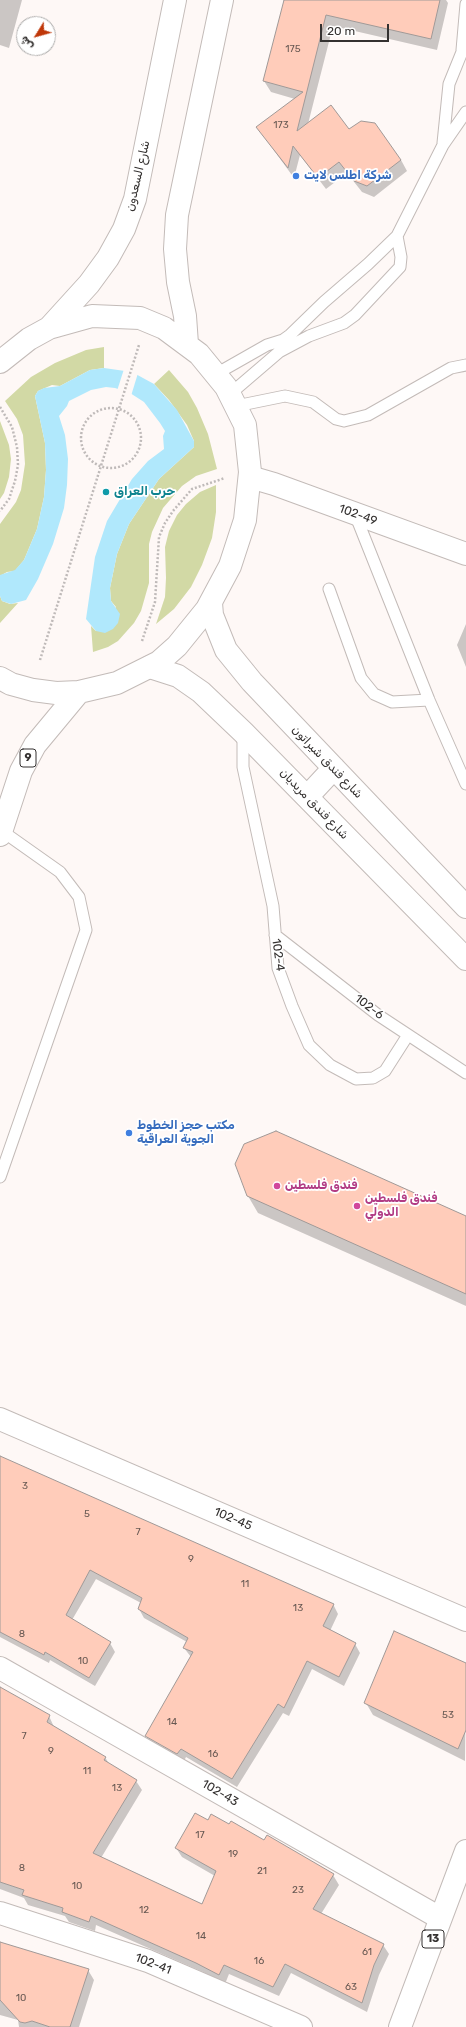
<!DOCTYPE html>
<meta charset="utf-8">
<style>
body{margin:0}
#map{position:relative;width:466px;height:2027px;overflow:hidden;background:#fef8f6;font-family:Rubik,"Noto Sans Arabic",sans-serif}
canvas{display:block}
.north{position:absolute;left:16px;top:16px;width:40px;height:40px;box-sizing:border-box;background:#fff;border:1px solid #aeadac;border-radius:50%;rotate:233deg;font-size:11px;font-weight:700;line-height:16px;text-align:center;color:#343130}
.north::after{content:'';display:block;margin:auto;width:14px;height:18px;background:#bf3709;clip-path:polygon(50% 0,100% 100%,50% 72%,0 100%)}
.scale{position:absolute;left:320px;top:24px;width:69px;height:18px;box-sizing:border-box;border:2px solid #343130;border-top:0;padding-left:5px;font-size:12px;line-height:14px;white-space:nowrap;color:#343130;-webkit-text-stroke:3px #fff;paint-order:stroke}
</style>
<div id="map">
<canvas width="466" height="2027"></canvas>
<div class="north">ش</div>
<div class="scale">20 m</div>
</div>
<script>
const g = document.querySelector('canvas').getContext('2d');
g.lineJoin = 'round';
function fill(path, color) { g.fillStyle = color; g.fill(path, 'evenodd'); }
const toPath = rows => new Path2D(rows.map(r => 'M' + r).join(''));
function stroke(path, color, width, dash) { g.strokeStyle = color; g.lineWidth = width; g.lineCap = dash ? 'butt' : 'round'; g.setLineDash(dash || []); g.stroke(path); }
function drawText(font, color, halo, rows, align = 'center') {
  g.font = font + ' Rubik,"Noto Sans Arabic",sans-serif'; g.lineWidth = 3.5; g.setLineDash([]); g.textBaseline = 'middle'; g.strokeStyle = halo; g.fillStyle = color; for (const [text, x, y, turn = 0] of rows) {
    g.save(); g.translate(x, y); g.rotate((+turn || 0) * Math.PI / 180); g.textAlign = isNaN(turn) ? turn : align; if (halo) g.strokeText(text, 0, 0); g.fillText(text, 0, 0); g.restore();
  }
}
fill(toPath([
 [104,347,104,368,90,370,60,386,52,385,38,391,35,396,45,443,46,470,44,497,37,529,24,560,15,571,7,572,0,576,0,524,16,502,21,490,25,464,23,435,17,419,5,401,31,377,55,363,86,350],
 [169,370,188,392,197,408,208,434,217,469,196,476,182,486,163,508,152,532,149,544,149,583,141,611,134,623,118,641,108,647,93,652,91,626,96,631,116,607,111,601,110,588,117,554,129,524,159,479,194,447,194,441,187,425,169,400,154,384],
 [0,421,9,445,11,459,9,477,4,493,0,499],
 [216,485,216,512,212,538,202,565,191,587,174,609,156,624,165,597,166,578,165,547,169,531,177,515,186,504,200,492],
 [0,596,2,601,10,604,18,603,0,623]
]), '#d2d9a5');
fill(toPath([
 [104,368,132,372,154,384,177,410,194,441,194,447,159,479,129,524,117,554,110,588,111,601,120,614,118,623,113,629,105,633,96,631,86,619,95,557,107,521,132,479,148,461,164,449,163,436,165,431,160,423,144,402,130,393,115,388,106,387,91,390,69,401,67,406,59,416,65,435,68,459,67,485,64,508,53,544,38,579,26,600,11,604,2,601,0,596,0,575,15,570,24,560,37,529,44,497,46,470,45,443,35,396,38,391,44,388,60,386,90,370]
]), '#b0e8fc');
fill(toPath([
 [124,369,138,373,131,396,117,391]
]), '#fef8f6');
fill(toPath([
 [0,0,22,0,9,48,0,45],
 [285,0,446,0,448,3,437,50,333,26,308,124,349,131,401,160,407,171,374,197,362,192,347,173,326,189,300,155,294,178,257,127,295,99,271,92,264,81],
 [466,624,466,667,457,645],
 [248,1196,466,1217,466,1306,258,1213],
 [0,1457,333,1604,338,1614,330,1631,355,1644,360,1653,344,1686,312,1669,289,1716,283,1713,237,1787,186,1757,183,1763,151,1745,146,1736,191,1657,184,1648,187,1642,144,1618,139,1609,141,1603,96,1579,72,1620,110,1643,115,1652,95,1686,50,1660,49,1663,0,1637],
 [466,1664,465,1761,373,1715,366,1703],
 [0,1688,49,1716,54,1727,105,1757,109,1764,136,1781,142,1790,101,1858,202,1906,215,1876,182,1857,176,1848,208,1821,230,1826,333,1875,339,1885,321,1914,383,1945,389,1954,379,1975,367,2012,291,1973,279,1996,229,1974,225,1984,203,1972,96,1925,95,1931,69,1922,65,1916,28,1905,24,1898,0,1889],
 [0,1943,88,1970,94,1980,79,2027,19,2027,18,2020,0,2015]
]), '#0003');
const building = toPath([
 [284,0,440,0,431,39,326,15,297,131,331,105,349,129,361,121,375,123,401,160,367,186,354,181,339,162,318,178,293,146,288,168,256,127,303,92,263,81,284,0],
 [276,1131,466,1216,466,1294,247,1196,235,1164,244,1144,276,1131],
 [0,1456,334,1604,323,1626,356,1643,339,1677,307,1661,284,1708,278,1704,232,1779,181,1749,177,1754,145,1736,193,1652,183,1648,188,1638,138,1609,142,1598,90,1570,66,1615,111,1642,89,1678,45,1652,44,1655,0,1632,0,1456],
 [394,1631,466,1663,466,1730,458,1749,364,1703,394,1631],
 [0,1687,50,1715,47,1722,106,1757,104,1760,137,1780,93,1853,202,1904,216,1871,175,1848,195,1813,208,1820,211,1814,229,1824,231,1821,264,1840,267,1835,334,1874,313,1909,384,1944,374,1965,362,2003,285,1964,273,1987,224,1965,219,1975,196,1963,91,1916,89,1922,62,1912,63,1908,22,1895,24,1890,0,1882,0,1687],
 [0,1942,89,1969,70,2027,50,2027,32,2021,25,2023,20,2022,0,2000,0,1942]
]);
fill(building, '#ffccba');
stroke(building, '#a09997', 1);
const lane = toPath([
 [462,50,466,4],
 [443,143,449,84,466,42],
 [216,374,267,345,283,340,290,335,324,302,368,264,397,236,443,145,466,112],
 [230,394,279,352,309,336,344,323,355,315,400,267,401,257,397,236],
 [236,406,285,396,313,402,336,419,344,421,368,415,451,368,466,365],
 [355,514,429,700,466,784],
 [329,589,361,678,374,694,392,702,429,700],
 [243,735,243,767,273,906,278,968,292,1006,309,1045,330,1065,356,1079,373,1078,385,1071,408,1035],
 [275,935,378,1015,466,1073],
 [0,1177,86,930,79,897,60,872,2,831]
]);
const street = toPath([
 [250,477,274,484,466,554],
 [211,603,212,615,226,650,252,682,466,907],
 [150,667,178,676,201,692,243,732,466,959],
 [307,797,334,768],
 [0,1419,466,1620],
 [0,1668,440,1918],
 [0,1913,148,1961,301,2027]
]);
const primary = toPath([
 [49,328,89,284,108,258,124,229,135,199,175,0],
 [187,344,185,316,178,282,175,249,177,215,222,0],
 [0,362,29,339,49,328,92,316,140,318,164,328,199,354,226,387,245,425,250,472,245,520,230,566,207,609,177,646,159,662,117,683,79,692,56,693,33,690,11,684,0,678],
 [0,835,21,771,35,745,79,692],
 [400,2027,466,1851]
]);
stroke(lane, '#c3bbb8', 13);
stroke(street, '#c3bbb8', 24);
stroke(primary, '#c3bbb8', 24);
stroke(toPath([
 [0,407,12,427,17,447,18,465,15,481,9,499,0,511],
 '81 438a30 30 0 1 1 60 0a30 30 0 1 1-60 0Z',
 [142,641,155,602,159,537,165,523,173,511,192,489,225,478],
 [40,660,139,345]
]), '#bfbab9', 2.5, [2, 2]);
stroke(lane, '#fff', 11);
stroke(street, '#fff', 22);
stroke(primary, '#fff', 22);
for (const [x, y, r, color] of [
 [296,176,4,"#3f7fe0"],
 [106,492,4,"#0f9aa8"],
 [129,1133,4,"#3f7fe0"],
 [277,1186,4,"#d1479c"],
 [357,1206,4,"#d1479c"]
]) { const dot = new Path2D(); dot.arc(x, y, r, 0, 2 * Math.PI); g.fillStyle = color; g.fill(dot); stroke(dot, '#fff', 1.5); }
drawText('10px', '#675852', null, [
 ["175",293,49],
 ["173",281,125],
 ["3",25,1486],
 ["5",87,1514],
 ["7",138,1532],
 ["9",191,1559],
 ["11",245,1584],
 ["13",298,1608],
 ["8",22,1634],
 ["10",83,1661],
 ["53",448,1715],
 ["14",172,1722],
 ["7",24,1736],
 ["9",51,1751],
 ["16",213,1754],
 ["11",87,1771],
 ["13",117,1788],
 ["17",200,1835],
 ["19",233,1854],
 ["8",22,1868],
 ["21",262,1871],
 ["10",77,1886],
 ["23",298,1890],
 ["12",144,1910],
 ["14",201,1936],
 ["61",367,1952],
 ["16",259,1961],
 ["63",351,1987],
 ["10",21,1998]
]);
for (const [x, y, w] of [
 [28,758,16],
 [433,1939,22]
]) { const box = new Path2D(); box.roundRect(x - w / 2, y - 9, w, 18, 3); g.fillStyle = '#fff'; g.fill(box); stroke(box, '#343130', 1); }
drawText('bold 11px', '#343130', null, [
 ["9",28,758],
 ["13",433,1939]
]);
drawText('12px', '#343130', '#fff', [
 ["شارع السعدون",138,176,-77],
 ["102-49",358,515,20],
 ["شارع فندق شيراتون",327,762,46],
 ["شارع فندق مريديان",314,804,46],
 ["102-4",278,955,82],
 ["102-6",369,1007,37],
 ["102-45",233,1519,23],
 ["102-43",220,1793,30],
 ["102-41",153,1964,21]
]);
drawText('bold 12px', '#366cbe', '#fff', [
 ["شركة اطلس لايت",304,176],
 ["مكتب حجز الخطوط",137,1126],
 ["الجوية العراقية",137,1140]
], 'left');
drawText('bold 12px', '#0d838f', '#fff', [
 ["حرب العراق",114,492]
], 'left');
drawText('bold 12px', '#b23c85', '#fff', [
 ["فندق فلسطين",285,1186],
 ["فندق فلسطين",365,1199],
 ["الدولي",365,1213]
], 'left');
</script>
